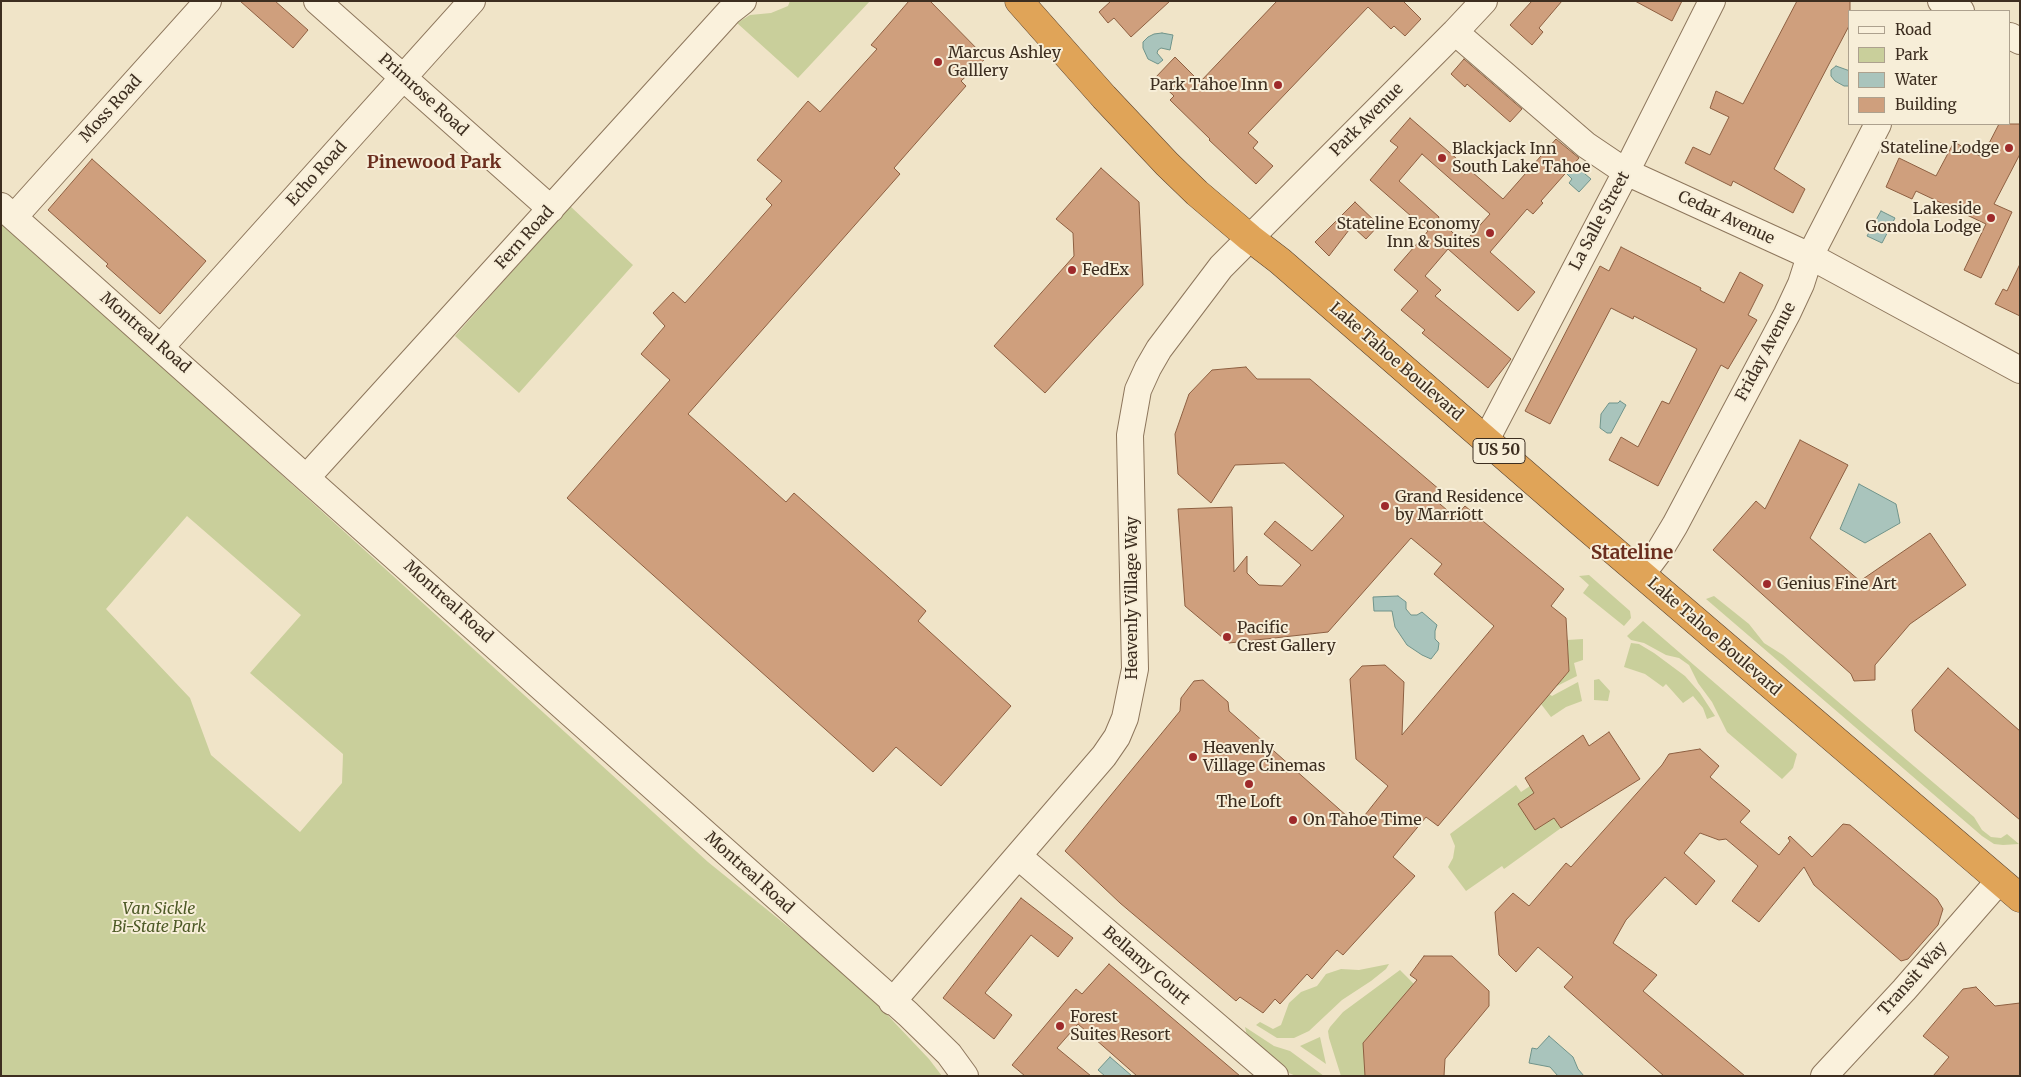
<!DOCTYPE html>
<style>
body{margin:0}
#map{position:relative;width:2021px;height:1077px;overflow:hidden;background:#f0e4c8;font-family:Merriweather,serif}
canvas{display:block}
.frame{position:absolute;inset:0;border:2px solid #3d2e20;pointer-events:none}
.legend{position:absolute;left:1848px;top:10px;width:162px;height:115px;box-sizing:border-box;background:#f7eed8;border:1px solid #ada18e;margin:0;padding:6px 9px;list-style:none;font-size:15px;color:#3d2e20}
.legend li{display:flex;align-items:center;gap:10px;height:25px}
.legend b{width:25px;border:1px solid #ada18e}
</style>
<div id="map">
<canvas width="2021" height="1077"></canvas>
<div class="frame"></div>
<ul class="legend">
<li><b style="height:6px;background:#faf1dc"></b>Road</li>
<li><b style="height:14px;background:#c9cf9b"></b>Park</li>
<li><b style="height:14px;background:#a9c4bc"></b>Water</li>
<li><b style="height:14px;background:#cf9f7d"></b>Building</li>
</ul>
</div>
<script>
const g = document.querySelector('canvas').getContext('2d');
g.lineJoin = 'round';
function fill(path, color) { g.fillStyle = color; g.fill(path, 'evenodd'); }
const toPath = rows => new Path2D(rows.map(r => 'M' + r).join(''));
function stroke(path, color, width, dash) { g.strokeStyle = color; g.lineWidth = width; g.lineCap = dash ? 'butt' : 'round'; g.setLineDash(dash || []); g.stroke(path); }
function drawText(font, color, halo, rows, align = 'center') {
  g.font = font + ' Merriweather,serif'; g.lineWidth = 4; g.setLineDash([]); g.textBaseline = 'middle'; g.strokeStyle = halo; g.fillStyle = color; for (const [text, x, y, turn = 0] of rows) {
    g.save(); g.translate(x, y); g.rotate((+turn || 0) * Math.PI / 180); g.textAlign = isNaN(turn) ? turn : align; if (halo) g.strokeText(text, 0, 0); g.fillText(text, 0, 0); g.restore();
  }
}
fill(toPath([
 [790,1,870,1,798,78,737,23,750,15,771,13,788,6],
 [570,206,633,265,519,393,455,336],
 [1,220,708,862,807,942,877,1004,929,1059,942,1076,1,1076],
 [187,516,301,615,250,673,343,754,342,783,300,832,211,755,190,698,106,609],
 [1589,575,1630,611,1631,618,1624,626,1583,593,1589,585,1579,576],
 [1714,596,1749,624,1764,643,1783,655,1974,817,1982,830,1991,837,2001,838,2007,834,2019,844,2003,845,1994,844,1982,836,1706,599],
 [1643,621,1797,754,1793,768,1782,779,1727,732,1712,702,1698,683,1689,665,1679,658,1666,655,1644,643,1631,640,1627,636],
 [1583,639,1583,660,1574,663,1577,676,1555,687,1569,671,1567,640],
 [1631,643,1639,644,1654,653,1685,676,1700,693,1715,716,1707,719,1703,708,1693,696,1683,703,1666,684,1663,687,1645,674,1624,667],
 [1599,679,1610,691,1608,701,1594,700,1594,680],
 [1578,682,1582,701,1566,707,1551,717,1541,704,1549,694,1552,696],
 [1516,785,1521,792,1530,786,1535,793,1535,830,1554,817,1561,828,1504,869,1502,866,1466,891,1448,867,1453,858,1455,846,1450,834],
 [1389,964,1386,969,1371,981,1342,1000,1309,1031,1294,1038,1277,1038,1256,1025,1260,1022,1273,1029,1281,1025,1289,1003,1301,992,1317,986,1326,974,1341,969,1359,970],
 [1400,970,1414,984,1365,1076,1341,1076,1329,1038,1328,1031,1330,1027,1343,1012],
 [1245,1027,1274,1046,1290,1051,1324,1076,1296,1076,1284,1071,1248,1040],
 [1320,1037,1326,1064,1300,1046]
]), '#c9cf9b');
const water = toPath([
 [1162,33,1173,35,1170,50,1161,48,1158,50,1157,53,1163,60,1158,64,1148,59,1143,48,1143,42,1148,37,1154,34,1162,33],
 [1836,66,1850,71,1850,86,1844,86,1835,81,1831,76,1831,70,1836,66],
 [1573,164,1591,179,1579,192,1569,183,1572,179,1566,173,1573,164],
 [1881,211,1895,218,1882,243,1867,236,1881,211],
 [1620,401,1626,405,1611,433,1607,433,1600,428,1601,414,1609,403,1618,403,1620,401],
 [1859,484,1896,504,1900,523,1865,543,1840,529,1859,484],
 [1398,596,1406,602,1406,609,1411,615,1417,615,1422,612,1437,625,1435,631,1435,639,1439,643,1438,650,1431,659,1422,655,1407,645,1395,627,1392,611,1374,611,1373,597,1398,596],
 [1549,1036,1573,1057,1578,1069,1584,1076,1558,1076,1550,1067,1529,1063,1532,1048,1537,1049,1549,1036],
 [1110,1057,1132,1076,1105,1076,1098,1070,1110,1057]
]);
fill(water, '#a9c4bc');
stroke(water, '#6f938a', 1);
const building = toPath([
 [240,1,275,1,308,30,293,48,240,1],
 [909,1,930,1,986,58,961,81,966,86,894,168,900,174,688,414,786,502,794,493,926,611,918,621,1011,706,941,786,896,747,873,772,567,498,670,380,641,354,665,326,653,313,673,292,685,303,772,205,766,199,782,181,757,160,808,101,820,112,877,49,871,45,909,1],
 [1111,1,1170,1,1131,37,1114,18,1108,23,1099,12,1111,1],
 [1277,1,1403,1,1421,19,1405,36,1394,26,1391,29,1368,7,1248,133,1258,142,1253,148,1273,166,1256,184,1209,140,1210,139,1170,100,1174,96,1155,78,1175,57,1200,82,1277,1],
 [1532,1,1562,1,1539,28,1543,32,1532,45,1510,25,1532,1],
 [1635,1,1682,1,1672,21,1635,1],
 [1797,1,1850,1,1850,24,1774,169,1805,189,1793,213,1733,181,1731,186,1685,163,1693,147,1710,155,1729,117,1710,108,1716,91,1743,104,1797,1],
 [1464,59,1522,109,1510,122,1467,84,1465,87,1451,74,1464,59],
 [1410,118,1503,199,1556,139,1579,158,1541,201,1543,203,1533,214,1527,209,1490,252,1535,292,1518,311,1448,249,1425,276,1441,290,1435,296,1511,359,1488,388,1422,333,1425,330,1401,310,1418,291,1394,270,1428,231,1370,180,1398,147,1390,141,1410,118],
 [1422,154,1490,214,1464,243,1438,219,1439,217,1399,181,1422,154],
 [1999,124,2020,124,2020,154,1994,204,2012,212,1981,278,1964,270,1986,224,1916,191,1912,199,1886,187,1899,158,1936,176,1954,142,1982,157,1999,124],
 [92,159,206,261,160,314,106,266,108,264,48,210,92,159],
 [1101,168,1139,202,1143,285,1045,393,994,346,1074,256,1073,233,1056,219,1101,168],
 [1355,202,1379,225,1366,239,1352,226,1329,256,1315,242,1355,202],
 [1621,247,1701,288,1700,290,1724,303,1740,272,1763,285,1748,315,1757,320,1728,369,1721,365,1658,486,1609,460,1621,437,1638,447,1662,401,1669,404,1697,349,1634,316,1633,319,1611,308,1550,424,1525,411,1600,266,1609,271,1621,247],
 [2020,264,2020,316,1995,304,2003,289,2007,291,2020,264],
 [1246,367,1257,379,1310,379,1440,490,1433,498,1455,517,1465,506,1564,589,1551,606,1566,618,1569,671,1438,826,1426,817,1393,857,1415,876,1343,955,1337,950,1312,979,1307,974,1280,1004,1275,999,1263,1013,1240,997,1236,1001,1120,903,1065,851,1180,711,1181,698,1194,681,1203,680,1228,702,1229,711,1357,825,1388,786,1356,759,1350,679,1362,666,1385,665,1404,682,1402,735,1494,626,1434,574,1442,564,1411,538,1328,632,1229,643,1185,606,1178,509,1232,507,1234,572,1247,556,1247,573,1259,585,1282,586,1301,565,1264,534,1275,521,1312,551,1344,516,1284,463,1235,465,1211,503,1178,474,1175,434,1189,394,1212,370,1246,367],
 [1800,440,1848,465,1810,538,1860,581,1930,533,1966,585,1910,624,1875,665,1875,680,1854,681,1851,674,1713,550,1756,501,1765,509,1800,440],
 [1948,668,2020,731,2020,820,1915,731,1912,710,1948,668],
 [1609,732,1640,779,1561,828,1554,818,1535,830,1518,804,1534,793,1525,778,1583,735,1589,746,1609,732],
 [1700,749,1719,766,1710,777,1750,811,1740,822,1779,855,1790,841,1788,838,1790,836,1812,857,1843,824,1850,825,1937,899,1943,909,1938,925,1908,959,1901,961,1814,885,1804,867,1759,922,1732,901,1758,866,1726,839,1719,840,1700,833,1684,853,1715,881,1696,905,1665,877,1626,920,1613,943,1657,975,1643,991,1745,1076,1664,1076,1564,987,1573,977,1538,947,1516,972,1499,955,1495,912,1513,893,1529,906,1566,863,1571,867,1662,765,1669,754,1700,749],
 [1021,898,1073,938,1058,957,1031,935,985,993,1012,1015,994,1039,943,998,1021,898],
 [1424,956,1452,956,1489,991,1489,1006,1445,1059,1444,1076,1365,1076,1363,1043,1417,980,1410,975,1424,956],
 [1109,964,1240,1076,1137,1076,1078,1024,1057,1048,1091,1076,1025,1076,1012,1065,1076,989,1082,994,1109,964],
 [1976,987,1995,1006,2020,1003,2020,1076,1933,1076,1949,1057,1923,1036,1963,989,1976,987]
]);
fill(building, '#cf9f7d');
stroke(building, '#8d5f41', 1);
const minor = toPath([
 [317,1,551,209],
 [1941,1,1961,11],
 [1455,32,1586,145,1626,172,1810,256,2020,370],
 [2010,36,2020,41],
 [1,206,908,1014,949,1054,965,1076],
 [14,217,208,1],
 [161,347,472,1],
 [1486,440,1626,172,1712,1],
 [307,477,729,12,743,1],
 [1642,574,1660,550,1675,525,1787,314,1801,284,1810,256,1878,124],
 [1018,856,1275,1076],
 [892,1002,1104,756,1117,737,1125,718,1135,669,1130,435,1138,390,1148,368,1159,349,1221,267,1455,32,1484,1],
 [1824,1076,1904,990,1999,881]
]);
const highway = toPath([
 [1019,1,1104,97,1167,164,1197,193,1250,238,1280,261,1578,520,2020,898]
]);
stroke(minor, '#8d765c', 28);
stroke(highway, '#5b4430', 29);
stroke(minor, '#faf1dc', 26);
stroke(highway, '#e0a458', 28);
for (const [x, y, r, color] of [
 [938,62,5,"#9e2a2b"],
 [1278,85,5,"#9e2a2b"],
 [2009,148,5,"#9e2a2b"],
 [1442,158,5,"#9e2a2b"],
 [1991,218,5,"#9e2a2b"],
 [1490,233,5,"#9e2a2b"],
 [1072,270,5,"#9e2a2b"],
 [1385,506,5,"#9e2a2b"],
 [1767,584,5,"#9e2a2b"],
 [1227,637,5,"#9e2a2b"],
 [1193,757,5,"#9e2a2b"],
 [1249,784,5,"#9e2a2b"],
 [1293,820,5,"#9e2a2b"],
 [1060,1026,5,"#9e2a2b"]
]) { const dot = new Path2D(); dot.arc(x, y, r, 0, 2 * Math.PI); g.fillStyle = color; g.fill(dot); stroke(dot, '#f7eed8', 2); }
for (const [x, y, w] of [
 [1499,451,52]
]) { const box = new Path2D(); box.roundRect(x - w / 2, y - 12.5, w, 25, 4); g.fillStyle = '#f7eed8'; g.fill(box); stroke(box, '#3d2e20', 1); }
drawText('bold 15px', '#3d2e20', null, [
 ["US 50",1499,451]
]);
drawText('16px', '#3d2e20', '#f7eed8', [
 ["Marcus Ashley",948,53],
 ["Galllery",948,71],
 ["Park Tahoe Inn",1268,85,"right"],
 ["Stateline Lodge",1999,148,"right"],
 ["Blackjack Inn",1452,149],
 ["South Lake Tahoe",1452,167],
 ["Lakeside",1981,209,"right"],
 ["Gondola Lodge",1981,227,"right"],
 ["Stateline Economy",1480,224,"right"],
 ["Inn & Suites",1480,242,"right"],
 ["FedEx",1082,270],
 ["Grand Residence",1395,497],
 ["by Marriott",1395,515],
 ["Genius Fine Art",1777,584],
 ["Pacific",1237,628],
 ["Crest Gallery",1237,646],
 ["Heavenly",1203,748],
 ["Village Cinemas",1203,766],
 ["The Loft",1249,802,"center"],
 ["On Tahoe Time",1303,820],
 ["Forest",1070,1017],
 ["Suites Resort",1070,1035]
], 'left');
drawText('16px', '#3d2e20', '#f7eed8', [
 ["Primrose Road",423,95,42],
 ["Moss Road",111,109,-48],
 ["Park Avenue",1367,120,-45],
 ["Echo Road",317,174,-48],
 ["Cedar Avenue",1726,218,25],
 ["La Salle Street",1600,221,-62],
 ["Fern Road",525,238,-48],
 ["Montreal Road",145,333,41],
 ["Friday Avenue",1766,352,-62],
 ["Lake Tahoe Boulevard",1396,362,41],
 ["Heavenly Village Way",1132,598,-90],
 ["Montreal Road",448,602,42],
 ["Lake Tahoe Boulevard",1714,637,41],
 ["Montreal Road",749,873,42],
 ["Bellamy Court",1146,966,41],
 ["Transit Way",1913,979,-48]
]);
drawText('italic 16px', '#4d5a26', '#f7eed8', [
 ["Van Sickle",159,909],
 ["Bi-State Park",159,927]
]);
drawText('bold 18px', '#6b2e1e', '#f7eed8', [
 ["Pinewood Park",434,163]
]);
drawText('bold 19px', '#6b2e1e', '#f7eed8', [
 ["Stateline",1632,554]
]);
</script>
